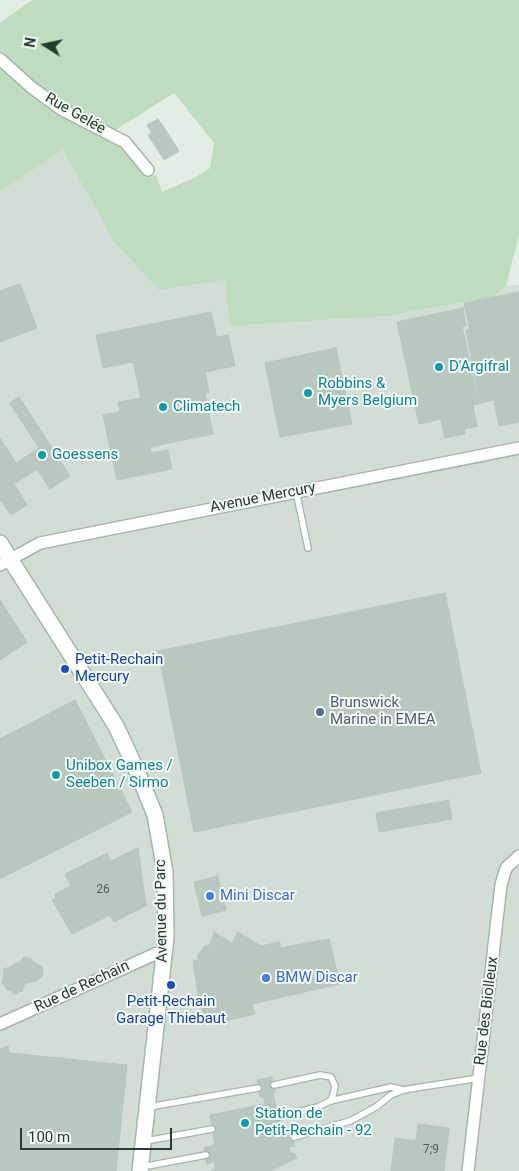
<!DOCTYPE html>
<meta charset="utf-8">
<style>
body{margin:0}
#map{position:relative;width:519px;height:1171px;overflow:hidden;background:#e3ede6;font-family:Roboto,sans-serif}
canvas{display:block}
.north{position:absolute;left:20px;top:20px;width:50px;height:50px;-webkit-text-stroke:4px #f4f9f5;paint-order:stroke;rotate:280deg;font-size:14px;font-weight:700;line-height:20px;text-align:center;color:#233e31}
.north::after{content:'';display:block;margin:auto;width:18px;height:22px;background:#233e31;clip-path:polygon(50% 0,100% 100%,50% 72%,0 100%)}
.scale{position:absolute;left:20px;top:1128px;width:152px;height:22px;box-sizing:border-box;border:2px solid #233e31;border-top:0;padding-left:6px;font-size:15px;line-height:18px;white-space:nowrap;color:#233e31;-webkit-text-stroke:4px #f4f9f5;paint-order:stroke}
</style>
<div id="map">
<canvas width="519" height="1171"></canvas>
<div class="north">N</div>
<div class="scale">100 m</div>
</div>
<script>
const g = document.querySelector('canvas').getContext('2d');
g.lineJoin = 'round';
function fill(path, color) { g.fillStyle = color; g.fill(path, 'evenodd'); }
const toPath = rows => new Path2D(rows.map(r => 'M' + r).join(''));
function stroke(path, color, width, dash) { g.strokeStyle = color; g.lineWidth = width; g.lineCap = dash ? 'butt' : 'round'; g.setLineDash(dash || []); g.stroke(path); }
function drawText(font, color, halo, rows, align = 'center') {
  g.font = font + ' Roboto,sans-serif'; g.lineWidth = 4; g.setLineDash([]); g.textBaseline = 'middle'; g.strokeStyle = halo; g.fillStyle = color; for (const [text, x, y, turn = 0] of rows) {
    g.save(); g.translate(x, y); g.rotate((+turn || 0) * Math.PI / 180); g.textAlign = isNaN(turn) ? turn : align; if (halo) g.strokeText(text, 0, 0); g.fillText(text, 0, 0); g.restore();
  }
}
fill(toPath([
 [63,150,113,240,224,280,230,326,387,316,493,297,506,286,519,285,519,1171,0,1171,0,192]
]), '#d2ddd5');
fill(toPath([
 [32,0,519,0,519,235,506,286,493,297,387,316,230,326,224,280,159,290,113,240,63,150,0,192,0,63,54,107,110,138,132,153,147,178,156,175,162,192,196,177,210,168,214,143,174,93,112,132,62,105,11,65,0,55,0,23]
]), '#bdddbe');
const building = toPath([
 [158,119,163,126,151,132,147,125,158,119],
 [163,126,179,151,164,160,148,135,163,126],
 [20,284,37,328,0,342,0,291,20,284],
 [519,292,519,319,470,330,464,303,519,292],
 [463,308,466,326,462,326,479,404,473,405,477,426,464,429,465,434,445,438,441,419,419,424,397,322,463,308],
 [211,312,217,338,132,355,127,329,211,312],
 [519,319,519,422,499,426,480,327,519,319],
 [480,327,494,400,480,403,466,330,480,327],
 [127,329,133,362,103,368,96,335,127,329],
 [228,335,235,366,205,372,209,392,205,393,213,434,150,447,151,453,168,450,172,469,117,480,103,415,120,412,118,402,141,398,132,355,228,335],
 [336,348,352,424,280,437,265,363,336,348],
 [19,397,70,476,50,489,37,469,14,484,27,505,11,515,0,499,0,438,16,463,39,448,10,403,19,397],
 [445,593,481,773,194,832,158,651,445,593],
 [0,600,27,642,0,660,0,600],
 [75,700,132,812,0,879,0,739,75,700],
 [449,800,452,819,379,832,376,813,449,800],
 [138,848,146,906,114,922,110,915,72,934,52,900,56,899,55,894,71,886,65,874,107,853,111,861,138,848],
 [218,876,226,910,202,916,194,882,218,876],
 [214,932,232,943,238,932,261,946,280,942,280,948,329,939,340,984,252,1004,255,1014,208,1025,199,1001,193,961,198,960,198,955,205,946,210,945,214,932],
 [24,957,31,959,32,961,41,966,43,969,42,976,37,981,25,983,22,992,19,991,17,994,13,994,12,990,8,991,2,983,4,974,3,971,5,968,8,968,16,963,20,963,24,957],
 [8,1046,9,1053,127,1065,116,1171,0,1171,0,1049,8,1046],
 [272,1077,275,1093,273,1093,281,1131,291,1130,295,1146,289,1147,291,1154,294,1153,297,1158,270,1171,211,1171,215,1169,214,1162,207,1164,204,1148,215,1145,210,1115,265,1104,263,1096,260,1097,257,1080,272,1077],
 [418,1124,449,1128,444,1171,412,1171,418,1124],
 [395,1138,416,1141,412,1171,391,1171,395,1138]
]);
fill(building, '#b9c8bf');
stroke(building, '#b6c6bc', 1);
const lane = toPath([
 [296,491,308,548],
 [274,1085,320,1075,331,1077,335,1086,333,1095,330,1101,318,1107,278,1117],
 [330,1101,391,1087,403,1090],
 [149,1107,258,1088],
 [294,1137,350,1121,376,1107,391,1095,403,1090,479,1078],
 [146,1141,212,1129],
 [142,1167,206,1155]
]);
const street = toPath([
 [0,59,31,87,61,109,125,142,148,170],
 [0,565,40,543,519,448],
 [0,1024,155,954,165,951],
 [468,1171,501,885,506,868,519,856]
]);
const secondary = toPath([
 [0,543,116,726,137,771,155,815,165,872,166,937,140,1171]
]);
stroke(lane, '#a6b5ac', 8);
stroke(street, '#a6b5ac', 14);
stroke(secondary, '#a2b8ac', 18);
stroke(lane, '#fff', 5.5);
stroke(street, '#fff', 11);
stroke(secondary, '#fff', 15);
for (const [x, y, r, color] of [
 [439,367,5,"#0f9aa8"],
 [308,393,5,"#0f9aa8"],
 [163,407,5,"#0f9aa8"],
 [42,455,5,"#0f9aa8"],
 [65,669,5,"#1a4fb4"],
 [320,712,5,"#5c6f8a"],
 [56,775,5,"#0f9aa8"],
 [210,896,5,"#3f7fe0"],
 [266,978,5,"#3f7fe0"],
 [171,985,5,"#1a4fb4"],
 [245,1123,5,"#0f9aa8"]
]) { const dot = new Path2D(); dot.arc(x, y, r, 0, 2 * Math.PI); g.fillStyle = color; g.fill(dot); stroke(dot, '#f4f9f5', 2); }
drawText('12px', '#486054', null, [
 ["26",103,890],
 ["7;9",431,1150]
]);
drawText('15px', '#233e31', '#f4f9f5', [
 ["Rue Gelée",75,114,30],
 ["Avenue Mercury",263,498,-11],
 ["Avenue du Parc",162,911,-91],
 ["Rue de Rechain",82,987,-25],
 ["Rue des Biolleux",487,1011,-83]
]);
drawText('15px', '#0d838f', '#f4f9f5', [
 ["D'Argifral",449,367],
 ["Robbins &",318,384],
 ["Myers Belgium",318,401],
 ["Climatech",173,407],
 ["Goessens",52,455],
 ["Unibox Games /",66,766],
 ["Seeben / Sirmo",66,783],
 ["Station de",255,1114],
 ["Petit-Rechain - 92",255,1131]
], 'left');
drawText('15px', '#164399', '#f4f9f5', [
 ["Petit-Rechain",75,660],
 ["Mercury",75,677],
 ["Petit-Rechain",171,1002,"center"],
 ["Garage Thiebaut",171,1019,"center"]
], 'left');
drawText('15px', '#4e5e75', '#f4f9f5', [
 ["Brunswick",330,703],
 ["Marine in EMEA",330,720]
], 'left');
drawText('15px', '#366cbe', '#f4f9f5', [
 ["Mini Discar",220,896],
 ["BMW Discar",276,978]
], 'left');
</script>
